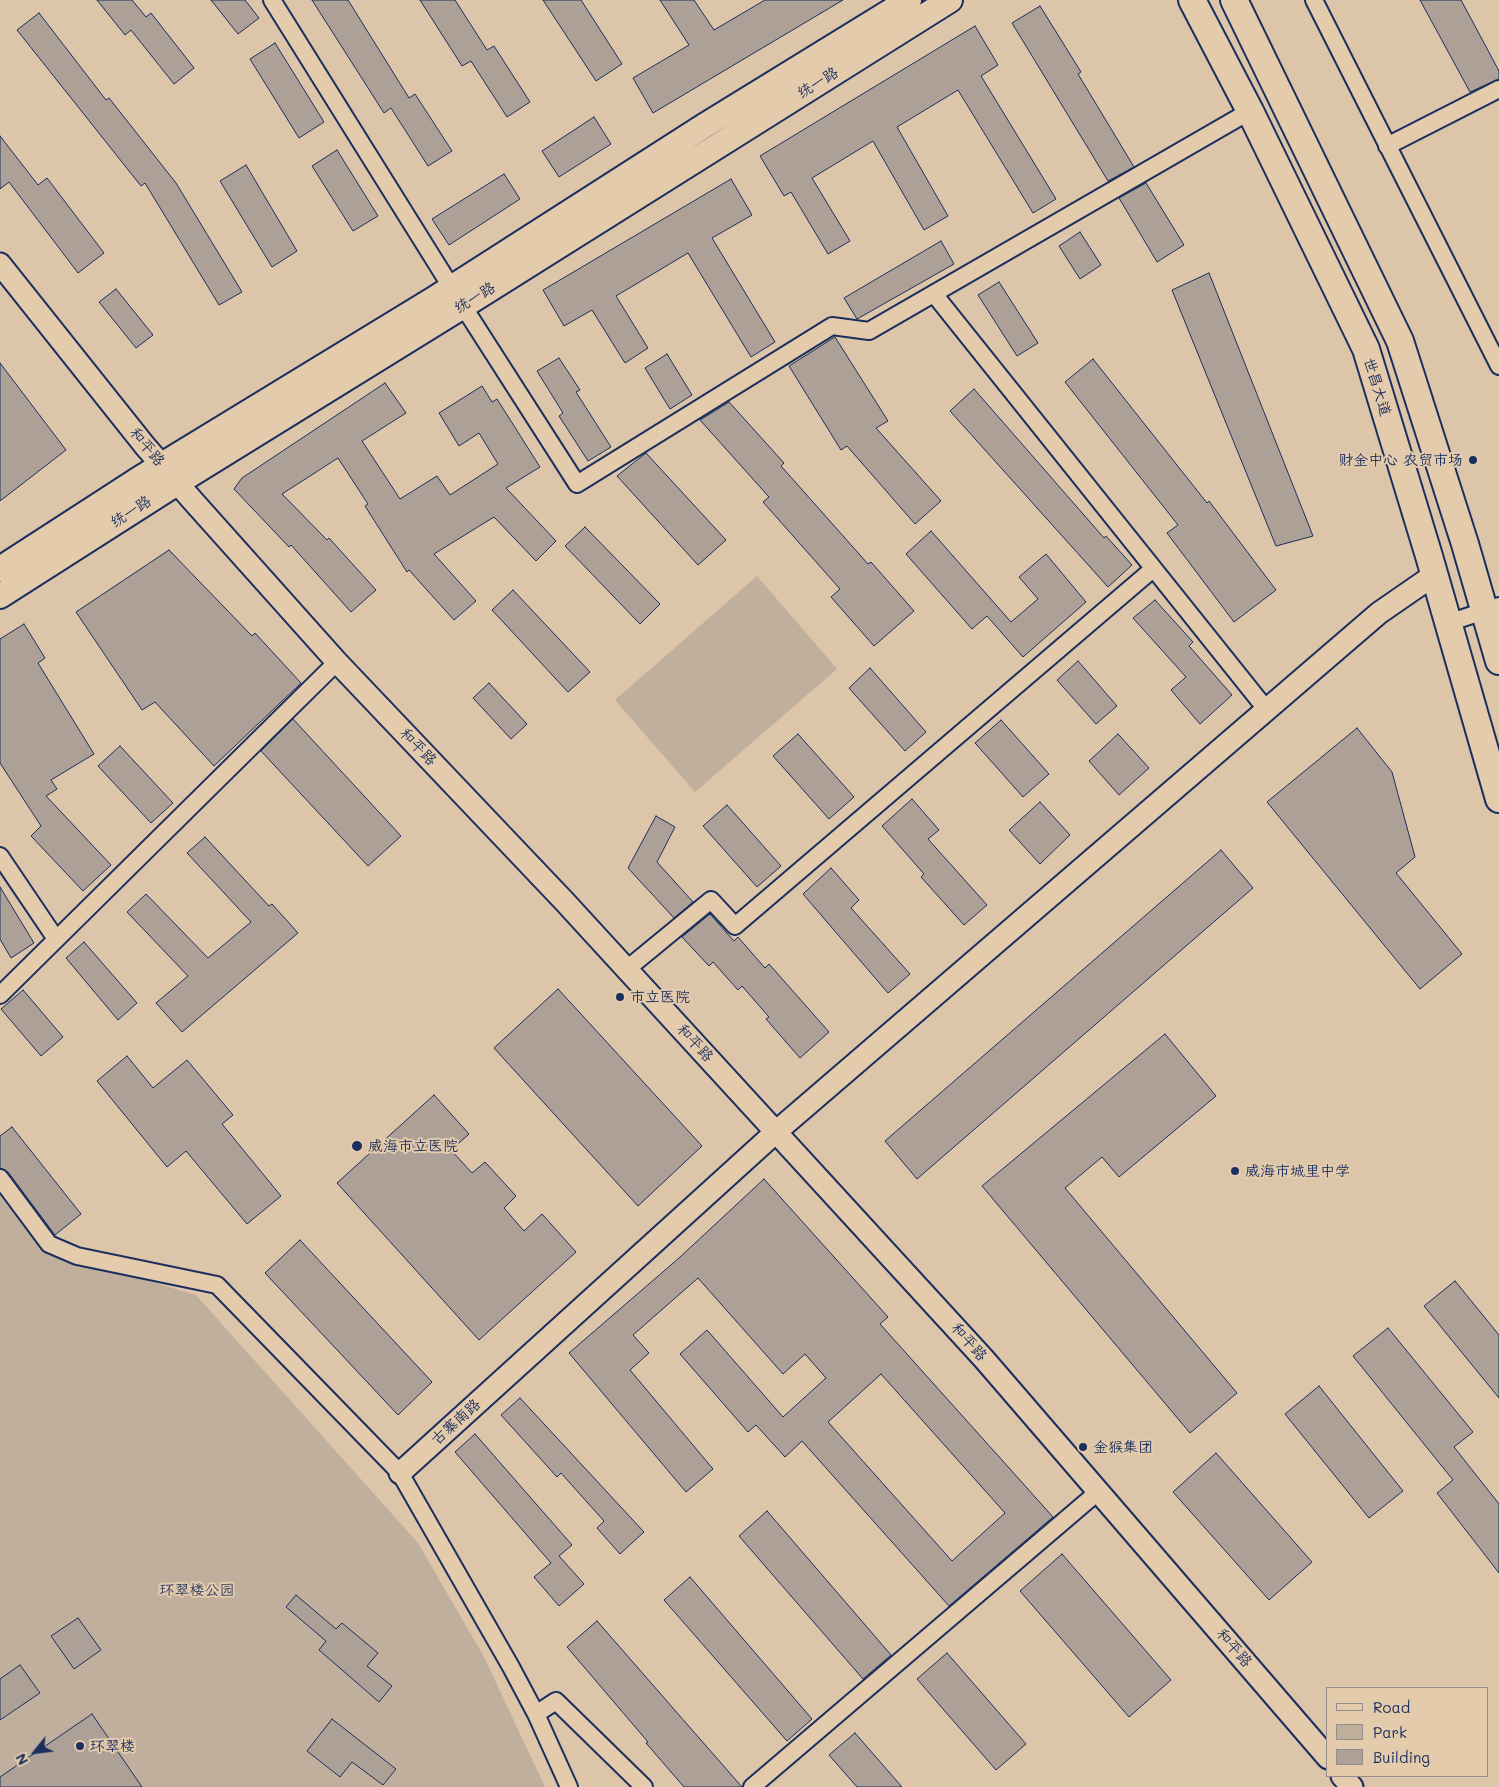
<!DOCTYPE html>
<meta charset="utf-8">
<style>
body{margin:0}
#map{position:relative;width:1499px;height:1787px;overflow:hidden;background:#dcc5a9;font-family:Mali,sans-serif}
canvas{display:block}
.legend{position:absolute;left:1326px;top:1687px;width:162px;height:90px;box-sizing:border-box;background:#e4cbac;border:1px solid #948d8d;margin:0;padding:6px 9px;list-style:none;font-size:15px;color:#1b2f5e}
.legend li{display:flex;align-items:center;gap:10px;height:25px}
.legend b{width:25px;border:1px solid #948d8d}
.north{position:absolute;left:10px;top:1727px;width:50px;height:50px;-webkit-text-stroke:4px #e4cbac;paint-order:stroke;rotate:241deg;font-size:14px;font-weight:700;line-height:20px;text-align:center;color:#1b2f5e}
.north::after{content:'';display:block;margin:auto;width:18px;height:22px;background:#1b2f5e;clip-path:polygon(50% 0,100% 100%,50% 72%,0 100%)}
</style>
<div id="map">
<canvas width="1499" height="1787"></canvas>
<ul class="legend">
<li><b style="height:6px;background:#e4cbac"></b>Road</li>
<li><b style="height:14px;background:#c0af9d"></b>Park</li>
<li><b style="height:14px;background:#ada096"></b>Building</li>
</ul>
<div class="north">N</div>
</div>
<script>
const g = document.querySelector('canvas').getContext('2d');
g.lineJoin = 'round';
function fill(path, color) { g.fillStyle = color; g.fill(path, 'evenodd'); }
const toPath = rows => new Path2D(rows.map(r => 'M' + r).join(''));
function stroke(path, color, width, dash) { g.strokeStyle = color; g.lineWidth = width; g.lineCap = dash ? 'butt' : 'round'; g.setLineDash(dash || []); g.stroke(path); }
function drawText(font, color, halo, rows, align = 'center') {
  g.font = font + ' Mali,"LXGW WenKai TC",sans-serif'; g.lineWidth = 4; g.setLineDash([]); g.textBaseline = 'middle'; g.strokeStyle = halo; g.fillStyle = color; for (const [text, x, y, turn = 0] of rows) {
    g.save(); g.translate(x, y); g.rotate((+turn || 0) * Math.PI / 180); g.textAlign = isNaN(turn) ? turn : align; if (halo) g.strokeText(text, 0, 0); g.fillText(text, 0, 0); g.restore();
  }
}
fill(toPath([
 [757,576,837,669,695,792,615,700],
 [0,1190,41,1249,196,1295,418,1543,484,1657,545,1787,0,1787]
]), '#c0af9d');
const building = toPath([
 [97,0,132,0,146,17,151,13,194,68,174,84,131,30,125,35,97,0],
 [211,0,245,0,259,18,238,34,211,0],
 [312,0,348,0,409,98,415,94,452,151,428,166,391,108,384,113,312,0],
 [420,0,455,0,487,50,494,46,530,102,507,117,471,61,462,66,420,0],
 [543,0,581,0,622,64,596,81,543,0],
 [660,0,694,0,714,30,765,0,843,0,653,113,633,78,689,45,660,0],
 [1420,0,1461,0,1499,71,1499,79,1470,92,1420,0],
 [1040,6,1081,72,1078,74,1134,167,1108,181,1012,23,1040,6],
 [39,13,106,100,109,98,176,183,242,292,219,305,145,183,141,186,17,30,39,13],
 [975,26,998,65,981,76,1056,199,1033,213,958,90,897,127,948,216,924,230,873,141,812,178,850,241,828,254,791,192,784,196,760,156,975,26],
 [275,43,324,122,299,138,250,59,275,43],
 [594,117,611,144,559,177,542,151,594,117],
 [0,136,38,185,47,178,104,253,78,273,9,182,0,189,0,136],
 [337,150,378,216,353,231,312,166,337,150],
 [246,165,297,251,272,267,220,181,246,165],
 [504,174,520,199,449,245,432,219,504,174],
 [731,179,752,215,712,238,775,342,751,357,688,253,616,296,648,348,625,363,592,310,564,326,543,290,731,179],
 [1146,183,1184,245,1157,262,1119,198,1146,183],
 [1080,232,1101,265,1080,279,1059,246,1080,232],
 [941,241,954,264,857,319,844,298,941,241],
 [1209,273,1313,536,1276,546,1172,290,1209,273],
 [999,282,1038,343,1017,356,978,295,999,282],
 [116,289,153,335,136,348,99,302,116,289],
 [835,337,888,421,876,428,941,501,915,524,847,446,841,450,789,366,835,337],
 [667,354,692,395,670,409,645,368,667,354],
 [559,358,580,390,576,392,611,447,588,461,559,416,563,413,537,371,559,358],
 [1093,359,1207,503,1209,501,1276,590,1234,622,1167,533,1178,525,1065,382,1093,359],
 [0,363,66,450,0,501,0,363],
 [385,383,406,413,362,441,400,499,437,476,450,495,498,464,479,433,459,446,439,413,482,386,492,402,497,399,540,467,506,488,556,541,536,561,494,517,434,554,476,601,454,620,409,570,407,572,365,506,368,504,338,458,282,494,327,540,329,538,376,590,351,612,291,545,289,547,234,489,242,478,385,383],
 [974,389,1104,538,1106,536,1132,565,1108,587,950,411,974,389],
 [729,402,784,463,781,466,868,564,871,562,914,611,874,646,831,597,840,589,763,502,769,497,700,420,729,402],
 [646,453,726,540,698,565,617,476,646,453],
 [585,527,660,604,640,624,565,546,585,527],
 [931,531,1011,622,1038,599,1019,577,1046,554,1086,602,1023,657,987,616,972,629,906,554,931,531],
 [169,550,252,636,255,633,301,683,214,766,155,702,142,710,76,612,169,550],
 [513,590,590,672,568,692,492,610,513,590],
 [1155,600,1193,642,1189,646,1232,695,1200,724,1171,690,1186,677,1133,618,1155,600],
 [24,624,45,658,38,663,94,754,51,780,57,789,46,796,111,865,83,891,31,836,41,826,0,763,0,639,24,624],
 [1078,661,1117,706,1096,724,1057,680,1078,661],
 [870,668,926,732,905,751,849,688,870,668],
 [489,683,527,724,511,739,473,698,489,683],
 [293,719,401,836,368,866,261,751,293,719],
 [1001,720,1049,774,1023,797,975,743,1001,720],
 [1357,728,1392,772,1415,857,1396,873,1462,954,1420,989,1267,802,1357,728],
 [798,734,854,797,829,819,773,756,798,734],
 [1118,734,1149,768,1119,795,1089,761,1118,734],
 [120,746,173,803,151,823,98,766,120,746],
 [912,799,939,830,928,839,987,905,964,925,921,877,924,874,882,826,912,799],
 [1040,802,1070,835,1040,864,1009,830,1040,802],
 [727,805,781,866,757,887,703,826,727,805],
 [656,816,675,827,657,862,693,902,674,918,628,868,656,816],
 [205,837,269,906,272,904,298,933,182,1032,156,1003,188,976,127,912,146,894,208,958,251,922,187,853,205,837],
 [1221,850,1253,888,917,1179,885,1141,1221,850],
 [831,868,859,900,851,908,910,974,888,993,803,894,831,868],
 [0,887,34,943,11,958,0,939,0,887],
 [710,914,734,941,738,937,765,968,769,964,829,1032,800,1058,766,1019,769,1017,742,986,738,990,713,962,709,966,682,937,710,914],
 [84,942,137,1003,118,1020,66,958,84,942],
 [558,989,702,1146,638,1206,494,1048,558,989],
 [23,990,63,1037,41,1056,1,1009,23,990],
 [1165,1034,1216,1096,1119,1177,1102,1157,1065,1188,1237,1393,1190,1433,982,1186,1165,1034],
 [127,1056,153,1088,187,1060,233,1115,222,1124,281,1196,247,1224,186,1151,167,1167,97,1081,127,1056],
 [434,1095,469,1134,451,1150,472,1173,485,1162,516,1196,504,1208,524,1231,542,1214,576,1252,479,1340,337,1183,434,1095],
 [12,1127,81,1214,55,1235,8,1172,0,1168,0,1136,12,1127],
 [764,1179,888,1317,880,1324,1053,1517,949,1606,802,1441,785,1457,756,1425,748,1432,680,1354,707,1330,783,1417,826,1378,805,1354,783,1374,698,1278,633,1335,649,1353,630,1370,713,1469,686,1492,569,1353,679,1258,764,1179],
 [881,1374,1005,1513,952,1561,828,1422,881,1374],
 [300,1240,432,1382,398,1415,265,1273,300,1240],
 [1455,1281,1499,1335,1499,1398,1424,1306,1455,1281],
 [1388,1328,1473,1432,1454,1447,1499,1504,1499,1573,1437,1493,1453,1480,1353,1356,1388,1328],
 [1319,1386,1403,1491,1369,1518,1285,1414,1319,1386],
 [520,1398,644,1532,620,1554,597,1528,604,1521,561,1473,557,1477,501,1415,520,1398],
 [475,1434,572,1545,559,1556,584,1584,559,1606,534,1577,551,1563,455,1452,475,1434],
 [1216,1453,1312,1562,1269,1600,1173,1492,1216,1453],
 [767,1511,891,1655,863,1679,739,1536,767,1511],
 [1062,1554,1171,1680,1129,1717,1020,1591,1062,1554],
 [690,1577,812,1719,787,1741,664,1600,690,1577],
 [296,1595,336,1629,342,1623,378,1653,367,1666,392,1686,379,1702,319,1650,326,1641,286,1607,296,1595],
 [78,1618,101,1650,74,1669,51,1636,78,1618],
 [597,1621,679,1715,742,1787,684,1787,646,1743,648,1742,567,1647,597,1621],
 [947,1653,1026,1744,996,1770,917,1679,947,1653],
 [20,1665,40,1693,0,1720,0,1679,20,1665],
 [92,1714,142,1787,0,1787,0,1777,92,1714],
 [332,1719,396,1769,383,1785,352,1762,340,1777,307,1751,332,1719],
 [855,1733,902,1787,857,1787,829,1755,855,1733]
]);
fill(building, '#ada096');
stroke(building, '#1b2f5e', 1);
const minor = toPath([
 [272,0,463,306,577,484,832,326,869,331,1250,111],
 [1314,0,1499,366],
 [1387,146,1499,89],
 [934,294,1266,709],
 [1448,623,1499,606],
 [0,856,56,939],
 [627,969,711,900,735,926,1153,569],
 [0,995,337,662],
 [0,1178,49,1244,77,1256,217,1285,400,1473,511,1667,536,1714,569,1787],
 [536,1714,556,1701,644,1787],
 [752,1787,1099,1491]
]);
const tertiary = toPath([
 [0,264,145,446,193,501,337,662,565,902,984,1359,1328,1758],
 [400,1473,777,1131,1379,613,1434,575],
 [1342,1776,1352,1787]
]);
const secondary = toPath([
 [0,569,139,479,434,299,704,126,909,0],
 [0,596,177,483,463,306,950,0]
]);
const primary = toPath([
 [1192,0,1250,111,1366,349,1429,556,1499,799],
 [1234,0,1400,341,1465,544,1499,661]
]);
stroke(minor, '#1b2f5e', 20);
stroke(tertiary, '#1b2f5e', 25);
stroke(secondary, '#1b2f5e', 28);
stroke(primary, '#1b2f5e', 30);
stroke(minor, '#e4cbac', 16);
stroke(tertiary, '#e4cbac', 21);
stroke(secondary, '#e4cbac', 24);
stroke(primary, '#e4cbac', 26);
for (const [x, y, r, color] of [
 [1473,460,5,"#1b2f5e"],
 [620,997,5,"#1b2f5e"],
 [357,1146,6,"#1b2f5e"],
 [1235,1171,5,"#1b2f5e"],
 [1083,1447,5,"#1b2f5e"],
 [80,1746,5,"#1b2f5e"]
]) { const dot = new Path2D(); dot.arc(x, y, r, 0, 2 * Math.PI); g.fillStyle = color; g.fill(dot); stroke(dot, '#e4cbac', 2); }
drawText('15px', '#1b2f5e', '#e4cbac', [
 ["统一路",818,83,-32],
 ["统一路",475,298,-32],
 ["世昌大道",1377,387,73],
 ["和平路",147,447,50],
 ["统一路",131,512,-33],
 ["和平路",418,747,46],
 ["和平路",695,1043,47],
 ["和平路",969,1342,48],
 ["古寨南路",456,1422,-42],
 ["和平路",1234,1648,49]
]);
drawText('15px', '#1b2f5e', '#e4cbac', [
 ["财金中心 农贸市场",1463,460,"right"],
 ["市立医院",630,997],
 ["威海市立医院",368,1146],
 ["威海市城里中学",1245,1171],
 ["金猴集团",1093,1447],
 ["环翠楼",90,1746]
], 'left');
drawText('15px', '#2c3c64', '#e4cbac', [
 ["环翠楼公园",197,1590]
]);
</script>
